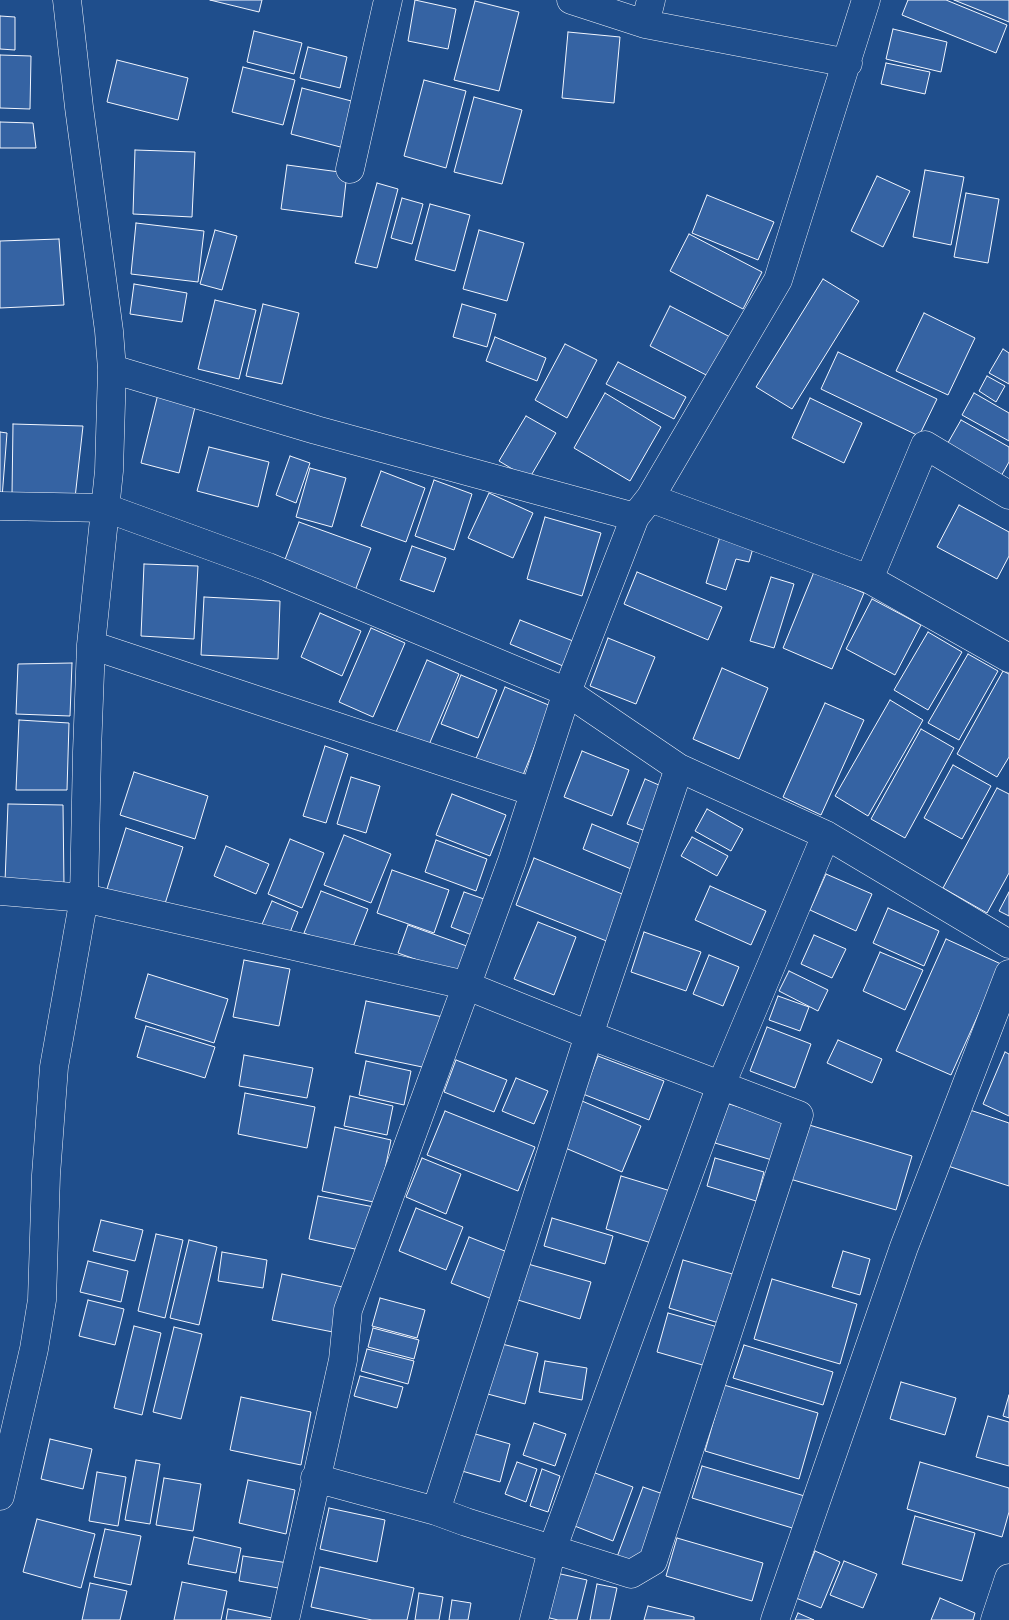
<!DOCTYPE html>
<style>
body{margin:0}
canvas{display:block;background:#1f4e8c}
</style>
<canvas width="1009" height="1620"></canvas>
<script>
const g = document.querySelector('canvas').getContext('2d');
g.lineJoin = 'round';
function fill(path, color) { g.fillStyle = color; g.fill(path, 'evenodd'); }
const toPath = rows => new Path2D(rows.map(r => 'M' + r).join(''));
function stroke(path, color, width, dash) { g.strokeStyle = color; g.lineWidth = width; g.lineCap = dash ? 'butt' : 'round'; g.setLineDash(dash || []); g.stroke(path); }
const building = toPath([
 [210,0,262,0,259,12,210,0],
 [415,0,456,9,448,49,408,41,415,0],
 [908,0,946,0,1007,25,996,53,902,15,908,0],
 [954,0,1009,0,1009,22,954,0],
 [475,1,519,12,499,91,454,80,475,1],
 [0,16,15,17,15,50,0,49,0,16],
 [893,29,947,42,941,72,886,59,893,29],
 [254,31,302,43,294,74,247,62,254,31],
 [568,32,620,37,614,103,562,98,568,32],
 [308,47,347,57,340,88,300,78,308,47],
 [0,55,31,56,30,109,0,108,0,55],
 [117,60,188,78,178,120,107,102,117,60],
 [886,63,930,72,925,94,881,84,886,63],
 [243,67,295,80,283,125,232,112,243,67],
 [424,80,466,91,446,168,404,156,424,80],
 [302,88,359,103,348,149,291,134,302,88],
 [474,97,522,110,502,184,454,172,474,97],
 [0,122,33,123,36,148,0,148,0,122],
 [135,150,195,152,192,217,133,214,135,150],
 [287,165,347,173,342,217,281,209,287,165],
 [925,170,964,177,951,245,913,237,925,170],
 [877,176,910,191,883,247,851,231,877,176],
 [377,183,398,189,377,268,355,263,377,183],
 [966,193,999,199,988,263,954,257,966,193],
 [707,195,774,222,758,260,692,233,707,195],
 [402,198,423,204,412,244,391,238,402,198],
 [430,204,470,215,455,271,415,260,430,204],
 [136,223,204,231,198,282,131,274,136,223],
 [215,230,237,236,222,290,200,284,215,230],
 [479,230,524,243,507,301,463,289,479,230],
 [689,234,762,272,743,309,670,271,689,234],
 [59,239,64,305,0,308,0,241,59,239],
 [823,279,859,301,792,409,756,387,823,279],
 [134,284,187,293,182,322,130,314,134,284],
 [215,300,256,310,239,379,198,369,215,300],
 [263,304,299,313,282,384,246,376,263,304],
 [462,304,496,314,487,347,453,337,462,304],
 [670,306,732,338,712,378,650,346,670,306],
 [924,313,975,338,948,395,896,371,924,313],
 [495,337,546,358,537,381,486,361,495,337],
 [565,344,597,360,567,418,535,400,565,344],
 [1003,349,1009,353,1009,384,989,373,1003,349],
 [838,352,937,399,919,436,821,389,838,352],
 [618,362,686,397,674,419,606,384,618,362],
 [987,376,1005,386,996,402,979,391,987,376],
 [605,393,661,427,630,481,574,448,605,393],
 [974,393,1009,413,1009,441,962,415,974,393],
 [158,394,196,403,179,473,141,463,158,394],
 [810,398,862,423,844,463,792,438,810,398],
 [526,416,556,433,529,479,499,461,526,416],
 [961,420,1009,447,1009,462,1000,478,945,448,961,420],
 [13,424,83,426,75,498,12,494,13,424],
 [0,432,7,433,2,498,0,498,0,432],
 [209,447,269,462,258,507,197,491,209,447],
 [290,456,310,463,296,503,276,495,290,456],
 [310,468,346,478,332,527,296,517,310,468],
 [381,471,425,488,406,542,361,526,381,471],
 [434,480,472,494,454,550,415,536,434,480],
 [489,493,533,513,513,558,468,538,489,493],
 [959,505,1009,532,1009,556,997,579,937,547,959,505],
 [545,517,601,533,582,596,527,579,545,517],
 [299,522,371,548,355,591,283,565,299,522],
 [722,530,755,541,749,562,736,559,726,590,706,583,722,530],
 [412,546,446,558,434,592,400,580,412,546],
 [144,564,198,566,194,639,141,636,144,564],
 [637,572,722,607,708,640,624,604,637,572],
 [814,572,864,593,832,669,783,648,814,572],
 [771,577,794,584,774,648,750,641,771,577],
 [204,597,280,601,278,659,201,655,204,597],
 [872,599,921,625,895,675,846,649,872,599],
 [320,613,361,631,342,676,301,657,320,613],
 [520,620,573,641,563,666,510,644,520,620],
 [371,628,405,643,373,717,339,702,371,628],
 [928,632,962,652,928,710,894,690,928,632],
 [608,638,655,657,636,704,590,686,608,638],
 [968,654,998,671,959,740,928,723,968,654],
 [427,660,459,674,428,747,396,732,427,660],
 [72,663,70,716,16,714,18,664,72,663],
 [722,668,768,688,739,759,693,739,722,668],
 [1003,671,1009,674,1009,757,997,777,957,754,1003,671],
 [461,675,497,690,478,738,441,724,461,675],
 [505,687,551,706,521,780,475,761,505,687],
 [890,700,923,720,868,816,835,796,890,700],
 [825,703,864,720,821,815,783,797,825,703],
 [19,720,69,723,67,790,16,790,19,720],
 [921,729,954,748,905,838,871,819,921,729],
 [325,746,348,754,326,823,303,816,325,746],
 [582,751,629,770,612,816,564,797,582,751],
 [953,765,991,786,962,839,924,818,953,765],
 [134,772,208,796,195,839,120,815,134,772],
 [351,777,380,786,366,833,337,824,351,777],
 [645,779,668,789,651,833,627,824,645,779],
 [997,788,1009,794,1009,873,987,913,943,888,997,788],
 [452,794,506,815,490,856,436,835,452,794],
 [8,804,63,805,64,886,5,882,8,804],
 [707,809,743,829,731,851,695,831,707,809],
 [592,824,646,846,636,871,583,849,592,824],
 [126,828,183,847,163,910,106,892,126,828],
 [344,835,391,854,371,903,324,885,344,835],
 [692,837,728,856,717,876,681,856,692,837],
 [290,839,324,853,302,908,268,894,290,839],
 [436,840,487,859,476,891,425,872,436,840],
 [226,846,269,864,256,894,214,876,226,846],
 [534,858,627,896,609,942,516,905,534,858],
 [392,870,449,890,434,933,377,913,392,870],
 [826,874,872,894,856,931,810,910,826,874],
 [710,886,766,911,751,945,695,920,710,886],
 [321,891,368,909,351,952,304,933,321,891],
 [464,892,484,899,472,935,451,927,464,892],
 [1009,892,1009,916,999,911,1009,892],
 [272,901,298,912,287,940,260,929,272,901],
 [888,908,939,931,924,966,873,943,888,908],
 [538,922,576,937,554,995,514,979,538,922],
 [408,925,475,949,465,977,398,953,408,925],
 [644,932,701,952,686,991,631,972,644,932],
 [814,935,846,949,832,978,801,964,814,935],
 [946,939,1001,964,951,1075,896,1051,946,939],
 [880,952,923,970,905,1010,863,991,880,952],
 [709,955,739,967,723,1006,693,994,709,955],
 [244,960,290,969,279,1026,233,1017,244,960],
 [789,971,828,990,818,1011,779,991,789,971],
 [148,974,228,999,214,1043,135,1018,148,974],
 [778,996,809,1007,800,1031,769,1020,778,996],
 [366,1001,443,1017,432,1069,355,1053,366,1001],
 [146,1026,215,1047,205,1078,137,1057,146,1026],
 [767,1027,811,1044,795,1088,750,1071,767,1027],
 [838,1040,882,1059,872,1083,827,1063,838,1040],
 [1005,1052,1009,1054,1009,1116,983,1104,1005,1052],
 [244,1055,313,1068,307,1098,239,1086,244,1055],
 [598,1056,664,1081,649,1120,583,1094,598,1056],
 [456,1060,507,1080,494,1112,444,1092,456,1060],
 [366,1061,411,1071,404,1105,359,1095,366,1061],
 [516,1078,548,1091,534,1124,502,1111,516,1078],
 [245,1093,315,1107,307,1148,238,1134,245,1093],
 [350,1096,393,1106,387,1135,344,1126,350,1096],
 [582,1101,641,1126,622,1172,563,1147,582,1101],
 [726,1103,784,1121,772,1160,715,1143,726,1103],
 [964,1108,1009,1123,1009,1186,945,1165,964,1108],
 [445,1111,535,1147,518,1191,427,1155,445,1111],
 [806,1124,912,1156,896,1210,790,1179,806,1124],
 [335,1127,391,1140,378,1203,322,1191,335,1127],
 [422,1158,461,1174,446,1214,406,1197,422,1158],
 [715,1158,764,1172,756,1201,707,1186,715,1158],
 [621,1176,674,1192,658,1245,606,1229,621,1176],
 [318,1196,374,1207,364,1251,309,1239,318,1196],
 [416,1208,463,1227,446,1270,399,1251,416,1208],
 [552,1218,613,1236,605,1264,544,1246,552,1218],
 [101,1220,143,1230,135,1261,93,1251,101,1220],
 [156,1234,183,1240,165,1318,138,1311,156,1234],
 [469,1237,515,1255,497,1301,451,1283,469,1237],
 [189,1240,217,1247,199,1325,170,1318,189,1240],
 [843,1251,870,1259,860,1295,832,1287,843,1251],
 [222,1252,267,1260,263,1288,218,1281,222,1252],
 [683,1260,743,1277,729,1326,669,1308,683,1260],
 [88,1261,128,1271,121,1302,80,1292,88,1261],
 [528,1264,591,1282,580,1319,518,1300,528,1264],
 [282,1274,352,1289,343,1334,272,1320,282,1274],
 [772,1279,857,1304,840,1364,754,1339,772,1279],
 [380,1298,425,1310,417,1338,372,1326,380,1298],
 [88,1300,124,1309,115,1345,79,1336,88,1300],
 [668,1313,725,1329,713,1368,657,1352,668,1313],
 [134,1326,161,1333,142,1415,114,1408,134,1326],
 [174,1327,202,1334,181,1419,153,1412,174,1327],
 [373,1328,419,1340,414,1359,368,1347,373,1328],
 [498,1343,538,1353,525,1404,484,1393,498,1343],
 [744,1345,833,1372,823,1405,733,1378,744,1345],
 [367,1349,414,1361,408,1384,361,1371,367,1349],
 [545,1361,587,1368,582,1400,539,1392,545,1361],
 [360,1376,403,1387,397,1408,354,1396,360,1376],
 [901,1382,956,1398,945,1435,890,1419,901,1382],
 [724,1385,818,1413,799,1479,705,1451,724,1385],
 [1009,1395,1009,1418,1003,1416,1009,1395],
 [241,1397,311,1412,301,1465,230,1450,241,1397],
 [988,1416,1009,1422,1009,1466,976,1457,988,1416],
 [534,1423,566,1434,555,1466,523,1455,534,1423],
 [472,1433,510,1444,500,1482,462,1471,472,1433],
 [50,1439,92,1449,83,1489,41,1479,50,1439],
 [136,1460,160,1464,150,1524,125,1520,136,1460],
 [517,1462,537,1469,526,1502,505,1494,517,1462],
 [920,1462,1009,1488,1009,1512,1002,1537,907,1509,920,1462],
 [702,1466,808,1497,799,1530,692,1498,702,1466],
 [542,1469,560,1476,548,1512,530,1506,542,1469],
 [587,1470,633,1487,613,1541,567,1523,587,1470],
 [97,1472,126,1477,118,1526,89,1521,97,1472],
 [164,1478,201,1484,193,1531,156,1525,164,1478],
 [248,1480,295,1490,286,1534,239,1523,248,1480],
 [643,1487,666,1495,640,1566,617,1557,643,1487],
 [329,1508,385,1520,377,1562,320,1549,329,1508],
 [915,1516,975,1533,962,1581,902,1564,915,1516],
 [37,1519,95,1534,81,1588,23,1572,37,1519],
 [105,1529,141,1536,131,1585,94,1577,105,1529],
 [194,1537,241,1548,236,1573,188,1564,194,1537],
 [677,1538,763,1563,752,1601,666,1576,677,1538],
 [815,1551,840,1562,821,1608,796,1598,815,1551],
 [243,1556,288,1563,284,1589,239,1581,243,1556],
 [844,1561,877,1574,863,1608,830,1595,844,1561],
 [320,1567,414,1588,407,1620,372,1620,311,1607,320,1567],
 [552,1572,587,1580,577,1620,558,1620,542,1616,552,1572],
 [182,1582,227,1591,221,1620,174,1620,182,1582],
 [90,1583,127,1591,120,1620,82,1620,90,1583],
 [597,1584,617,1588,610,1620,590,1620,597,1584],
 [419,1593,443,1597,439,1620,415,1620,419,1593],
 [940,1598,975,1613,973,1620,931,1620,940,1598],
 [452,1600,471,1603,468,1620,449,1620,452,1600],
 [648,1606,694,1617,694,1620,644,1620,648,1606],
 [228,1609,272,1618,272,1620,226,1620,228,1609],
 [798,1613,814,1620,795,1620,798,1613]
]);
fill(building, '#3563a3');
stroke(building, '#f2f6ff', 1);
const street = toPath([
 [571,0,645,24,848,63],
 [645,24,651,0],
 [350,169,388,0],
 [112,369,316,430,635,517],
 [1009,495,925,445,869,579,650,498,635,517,567,692,679,768,826,835,1009,944],
 [650,498,778,280,866,0],
 [0,506,106,508,268,567,567,692,512,861,348,1310,343,1360,285,1620],
 [869,579,1009,658],
 [91,645,534,792],
 [0,891,84,898,465,985,589,1035,799,1115,653,1561,631,1574,466,1522,436,1511,315,1478],
 [0,1496,34,1349,42,1300,46,1175,54,1067,84,898,87,752,91,645,109,471,112,369,109,331,79,107,67,0],
 [436,1511,589,1035,679,768],
 [534,1620,552,1550,721,1085,826,835],
 [775,1620,904,1247,1009,974],
 [995,1620,1009,1578]
]);
stroke(street, '#f2f6ff', 29);
stroke(street, '#1f4e8c', 28);
</script>
